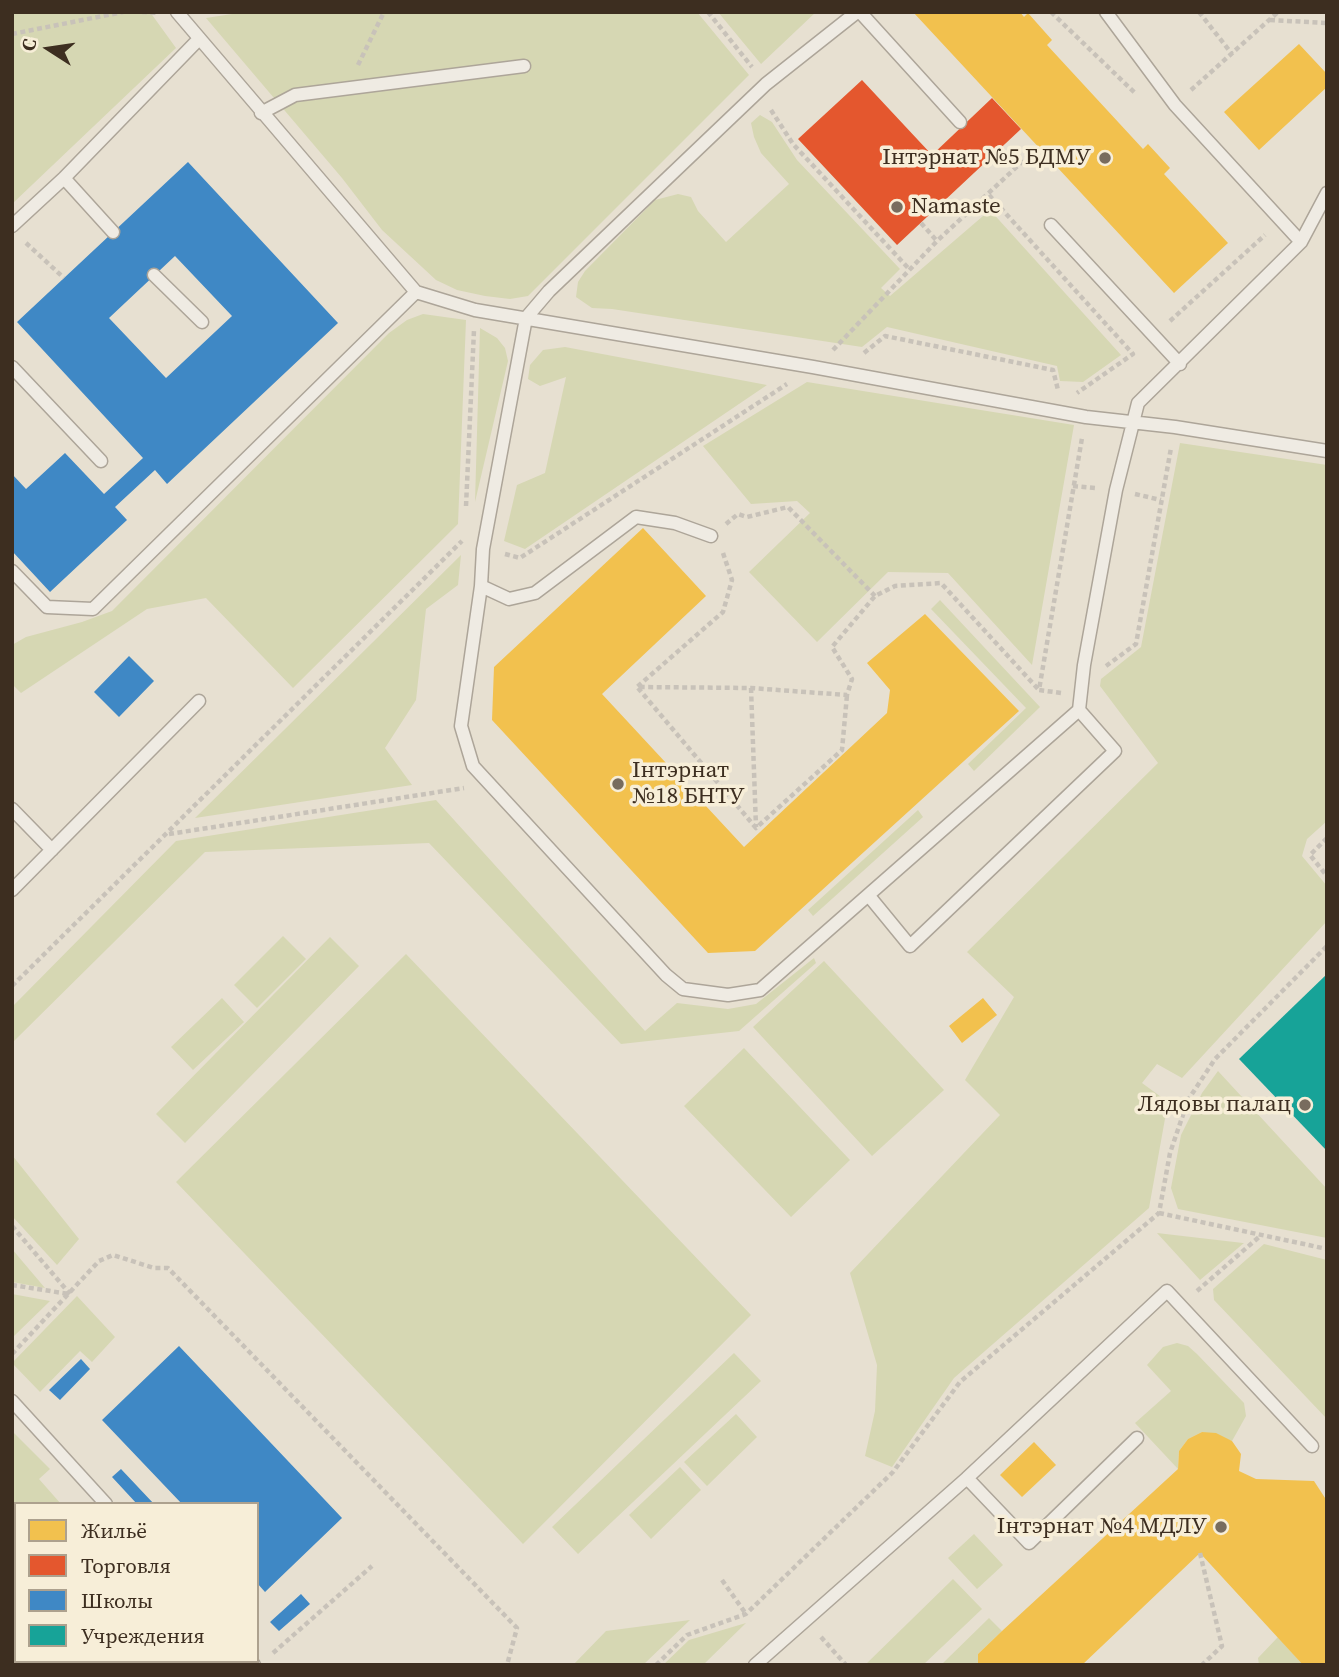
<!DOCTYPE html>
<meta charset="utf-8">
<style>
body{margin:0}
#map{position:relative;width:1339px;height:1677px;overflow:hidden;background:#e7e0d1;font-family:"Source Serif 4",serif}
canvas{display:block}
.frame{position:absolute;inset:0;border:14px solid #3d2e20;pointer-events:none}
.legend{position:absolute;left:14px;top:1502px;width:245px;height:161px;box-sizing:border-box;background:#f7eed8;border:2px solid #ada18e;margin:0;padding:9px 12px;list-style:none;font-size:21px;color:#3d2e20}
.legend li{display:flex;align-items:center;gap:14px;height:35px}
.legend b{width:35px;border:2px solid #ada18e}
.north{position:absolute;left:14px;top:14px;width:70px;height:70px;-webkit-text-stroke:5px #f7eed8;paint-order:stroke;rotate:282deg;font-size:19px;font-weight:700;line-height:28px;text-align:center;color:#3d2e20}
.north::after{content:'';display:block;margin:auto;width:24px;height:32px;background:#3d2e20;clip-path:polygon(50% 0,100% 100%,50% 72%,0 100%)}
</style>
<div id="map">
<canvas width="1339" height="1677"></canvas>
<div class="frame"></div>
<ul class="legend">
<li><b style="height:19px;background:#f2c14e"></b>Жильё</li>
<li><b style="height:19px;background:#e4572e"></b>Торговля</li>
<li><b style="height:19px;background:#3f88c5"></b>Школы</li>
<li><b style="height:19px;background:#17a398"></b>Учреждения</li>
</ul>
<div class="north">С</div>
</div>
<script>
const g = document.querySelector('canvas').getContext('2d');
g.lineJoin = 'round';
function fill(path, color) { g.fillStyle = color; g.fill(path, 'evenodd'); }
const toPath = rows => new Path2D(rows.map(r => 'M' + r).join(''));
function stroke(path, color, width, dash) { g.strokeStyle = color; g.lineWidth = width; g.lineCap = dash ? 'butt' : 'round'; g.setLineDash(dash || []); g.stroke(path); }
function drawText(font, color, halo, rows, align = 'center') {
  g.font = font + ' "Source Serif 4",serif'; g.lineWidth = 7; g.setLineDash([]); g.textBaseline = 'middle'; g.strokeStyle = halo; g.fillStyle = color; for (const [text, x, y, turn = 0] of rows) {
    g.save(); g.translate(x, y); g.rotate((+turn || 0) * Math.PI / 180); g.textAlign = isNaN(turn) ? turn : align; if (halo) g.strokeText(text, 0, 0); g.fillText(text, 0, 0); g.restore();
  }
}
fill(toPath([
 [12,12,150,12,176,48,12,204],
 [245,12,697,12,749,75,528,296,510,299,485,296,457,290,436,280,382,230,342,178,206,18],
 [718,12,816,12,761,64],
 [760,115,772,122,797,160,900,269,881,288,890,296,990,210,1121,355,1083,382,1060,381,1057,366,887,327,862,347,612,309,592,308,576,297,578,282,585,271,655,200,678,194,691,197,698,211,726,242,789,184,761,153,754,137,751,123],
 [423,314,466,320,458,524,293,688,206,598,147,609,21,693,12,684,12,645,26,637,82,622,112,611,389,333,407,320],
 [480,328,497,338,505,348,508,361,475,502],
 [565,347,767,385,525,549,504,541,517,485,545,473,566,377,540,386,528,379,530,365,543,350],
 [807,382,1074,425,1032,665,948,573,888,572,817,642,749,572,810,513,797,501,751,504,703,446],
 [1180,443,1327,465,1327,821,1307,839,1302,856,1327,886,1327,921,1182,1078,1157,1064,1142,1083,1168,1102,1149,1208,954,1378,892,1467,865,1456,875,1411,877,1365,850,1273,1000,1115,965,1080,1014,997,967,952,1158,763,1100,686,1101,679,1141,647],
 [461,555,458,585,426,609,416,700,385,748,412,785,195,818],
 [940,600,1040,707,974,771,968,764,1026,708,931,609],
 [436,800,645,1031,677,1003,728,1009,756,1004,814,958,816,963,739,1031,621,1044,429,843,205,852,13,1042,12,1052,13,1006,176,841],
 [918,810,923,817,813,916,808,910],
 [283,936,306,959,257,1008,234,985],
 [330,937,359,966,185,1143,156,1114],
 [406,954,751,1315,523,1544,176,1182],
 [824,961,944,1090,872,1156,753,1027],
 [222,998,244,1022,193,1070,171,1047],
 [744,1048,850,1160,791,1217,684,1106],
 [1218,1071,1327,1189,1327,1238,1178,1209,1171,1188,1181,1135,1202,1093],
 [12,1155,79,1239,57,1265,12,1216],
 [1157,1233,1243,1243,1244,1243,1200,1280],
 [1264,1244,1327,1260,1327,1419,1214,1300,1213,1289],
 [12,1249,45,1288,12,1282],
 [12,1294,50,1301,12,1338],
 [77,1296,115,1337,92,1362,80,1351,40,1392,12,1363],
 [1177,1343,1188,1346,1197,1354,1244,1403,1246,1416,1232,1441,1202,1432,1188,1439,1179,1451,1178,1469,1135,1423,1171,1391,1147,1365,1163,1347],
 [734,1353,761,1381,578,1554,552,1527],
 [736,1414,757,1437,707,1486,684,1462],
 [12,1431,50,1469,39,1479,61,1504,16,1504,16,1543,12,1539],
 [680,1467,701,1490,651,1539,629,1515],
 [974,1534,1003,1565,977,1589,948,1558],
 [953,1579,982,1609,923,1665,865,1665],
 [989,1618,1002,1631,978,1654,978,1665,945,1665,943,1663],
 [690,1620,643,1665,573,1665,606,1631],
 [746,1623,703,1665,663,1665,689,1640],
 [1278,1637,1303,1665,1259,1665,1258,1658],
 [126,1661,200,1661,204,1665,129,1665]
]), '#d6d7b3');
fill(toPath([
 [913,12,1020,12,1024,17,1028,13,1052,40,1047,45,1143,149,1148,144,1170,168,1164,174,1228,243,1174,293],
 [1299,44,1327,74,1327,87,1259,150,1224,112],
 [643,528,706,596,602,694,744,847,887,713,890,690,867,663,925,614,1019,711,755,951,708,953,492,720,494,667],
 [983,998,997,1015,962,1043,949,1026],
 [1202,1432,1216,1433,1232,1441,1241,1454,1239,1471,1256,1479,1314,1481,1327,1501,1327,1665,1303,1665,1200,1553,1082,1665,978,1665,978,1654,1002,1631,1178,1469,1179,1451,1188,1439],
 [1034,1442,1056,1465,1022,1497,1000,1475]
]), '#f2c14e');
fill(toPath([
 [862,80,932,155,992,98,1021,129,897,245,798,139]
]), '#e4572e');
fill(toPath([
 [188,162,338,323,167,484,155,470,115,507,127,520,50,592,12,551,12,474,26,489,65,453,104,494,143,458,17,322],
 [175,256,232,316,166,378,109,318],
 [129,656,154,681,119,717,94,692],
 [179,1346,342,1518,265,1592,257,1583,257,1504,182,1504,102,1420],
 [81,1359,90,1369,60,1400,49,1390],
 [121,1469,154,1504,137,1504,112,1477],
 [301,1594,310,1604,279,1631,270,1622]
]), '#3f88c5');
fill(toPath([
 [1327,974,1327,1151,1239,1059]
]), '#17a398');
const lane = toPath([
 [860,12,960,122],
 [1106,12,1175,105,1301,242],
 [261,113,295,95,524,66],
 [64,178,113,232],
 [1051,225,1180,364],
 [12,226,64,178,198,40],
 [154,275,202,322],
 [416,292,475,310,813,367,1086,417,1175,427,1327,451],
 [12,367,101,461],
 [711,536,675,523,636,517,535,593,509,599,481,586,483,549,526,318,549,291,766,84,857,12],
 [12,571,47,607,93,609,416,292,177,12],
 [481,586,461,726,473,766,666,975,683,989,728,995,760,990,1079,710,1084,665,1116,490,1138,403,1301,242,1327,193],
 [12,809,52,850],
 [12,890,199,701],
 [869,896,910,946,1115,751,1079,710],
 [12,1401,106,1504],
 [967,1478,1029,1543,1137,1438],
 [251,1661,254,1665],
 [755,1665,967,1478,1167,1291,1312,1446]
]);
stroke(lane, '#ada599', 15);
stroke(toPath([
 [142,12,158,13],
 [708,12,752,67],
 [1051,12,1136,94],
 [1199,12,1232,54],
 [1270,20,1327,23],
 [12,34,123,12],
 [358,65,384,12],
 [1191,90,1278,12],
 [771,110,793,144,910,270],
 [989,195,1133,354,1077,393],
 [921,223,937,241],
 [26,243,64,278],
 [1170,321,1265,235],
 [833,350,937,241,1038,147],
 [864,353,885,336,1053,370,1058,390],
 [1073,486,1095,488],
 [1135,494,1161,500],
 [466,506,474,330],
 [726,524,738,514,747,517,788,507,875,596],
 [723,553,732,580,723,612,637,687,751,688,847,695,852,679,832,647,875,596,895,586,941,583,1039,690],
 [505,554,520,558,787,384],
 [1106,666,1136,644,1171,448],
 [638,688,756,828,842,750,847,695],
 [751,688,756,827],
 [1061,693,1039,690,1082,438],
 [169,834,464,788],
 [1327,838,1310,855,1327,876],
 [12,986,462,541],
 [1159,1213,1327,1249],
 [12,1226,70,1294],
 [12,1285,69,1294],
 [1197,1291,1259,1237],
 [12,1354,99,1261,113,1255,154,1268,168,1268,517,1628,507,1665],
 [1200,1553,1222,1646,1202,1665],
 [722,1580,746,1614],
 [821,1637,846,1665],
 [273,1653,372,1566],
 [656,1665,687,1635,746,1614,893,1472,960,1382,1159,1213,1170,1153,1188,1100,1215,1059,1327,946]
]), '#c8c2b9', 4.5, [5, 3.5]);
stroke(lane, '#efebe3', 12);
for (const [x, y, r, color] of [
 [1105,158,7,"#786c5e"],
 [897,207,7,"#786c5e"],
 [618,784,7,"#786c5e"],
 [1305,1105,7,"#786c5e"],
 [1221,1527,7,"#786c5e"]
]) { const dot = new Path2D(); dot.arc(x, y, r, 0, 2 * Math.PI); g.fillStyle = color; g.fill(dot); stroke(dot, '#f7eed8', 2.5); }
drawText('23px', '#3d2e20', '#f7eed8', [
 ["Інтэрнат №5 БДМУ",1091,158],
 ["Namaste",911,207,"left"],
 ["Інтэрнат",632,771,"left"],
 ["№18 БНТУ",632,797,"left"],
 ["Лядовы палац",1291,1105],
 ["Інтэрнат №4 МДЛУ",1207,1527]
], 'right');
</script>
